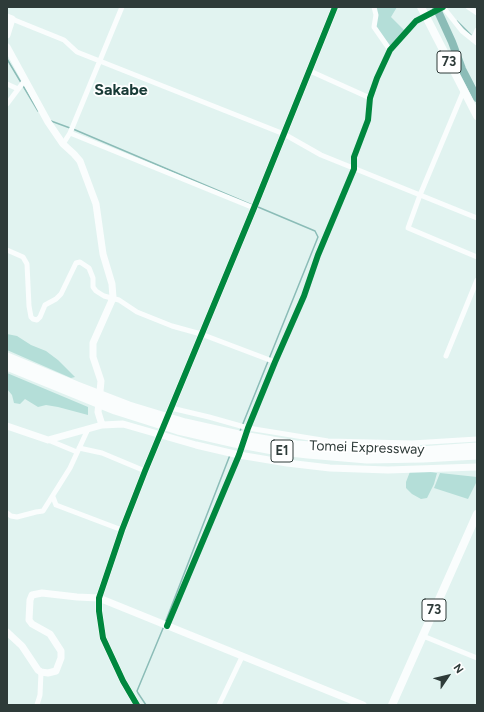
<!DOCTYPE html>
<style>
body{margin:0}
#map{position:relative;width:484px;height:712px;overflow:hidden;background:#e1f3f0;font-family:Figtree,sans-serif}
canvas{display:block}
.frame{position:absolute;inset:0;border:8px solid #2e3b39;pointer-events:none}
.north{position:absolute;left:428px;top:656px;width:40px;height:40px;-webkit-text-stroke:3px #fff;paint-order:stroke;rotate:55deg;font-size:11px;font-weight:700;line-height:16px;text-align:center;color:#2e3b39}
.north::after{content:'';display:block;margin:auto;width:14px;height:18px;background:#2e3b39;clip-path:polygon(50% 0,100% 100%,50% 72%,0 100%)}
</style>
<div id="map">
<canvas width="484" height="712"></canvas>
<div class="frame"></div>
<div class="north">N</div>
</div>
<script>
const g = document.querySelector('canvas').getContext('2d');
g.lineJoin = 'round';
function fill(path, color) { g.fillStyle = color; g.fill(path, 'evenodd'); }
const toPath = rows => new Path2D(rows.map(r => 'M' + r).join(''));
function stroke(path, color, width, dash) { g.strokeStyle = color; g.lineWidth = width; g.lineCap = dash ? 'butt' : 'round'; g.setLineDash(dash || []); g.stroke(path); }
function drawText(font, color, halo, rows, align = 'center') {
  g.font = font + ' Figtree,sans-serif'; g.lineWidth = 3.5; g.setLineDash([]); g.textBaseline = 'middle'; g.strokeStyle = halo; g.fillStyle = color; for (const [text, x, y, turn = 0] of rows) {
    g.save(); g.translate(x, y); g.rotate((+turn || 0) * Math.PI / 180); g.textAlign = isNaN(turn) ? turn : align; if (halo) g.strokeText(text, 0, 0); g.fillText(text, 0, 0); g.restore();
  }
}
fill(toPath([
 [374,7,397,7,391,17,406,32,391,48,374,27],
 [7,334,17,336,31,345,46,351,58,360,75,377,71,378,7,350],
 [7,373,88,407,88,415,58,407,46,405,38,407,25,399,20,404,14,403,12,395,7,389],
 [411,469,437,473,434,484,427,498,421,499,412,494,406,488,406,482],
 [440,473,477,477,477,481,468,499,434,488]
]), '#b4ded8');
stroke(toPath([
 [457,21,471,35],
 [7,59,38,111],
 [51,121,70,128],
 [73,129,252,205],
 [240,431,318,237,315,231,258,207],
 [165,623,230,455],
 [146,705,138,693,137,691,164,626]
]), '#8bbcb7', 1.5);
stroke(toPath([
 [436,7,452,42,462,69,477,98]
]), '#8bbcb7', 8);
stroke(toPath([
 [374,7,376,15,374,27,390,50],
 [443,7,462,31,477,43],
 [468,7,477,13],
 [12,19,64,40,77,52,284,134,321,155,477,218],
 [473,40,477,30],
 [310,71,370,98],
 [7,84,18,89],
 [464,90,420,195,408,228,477,257],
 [7,104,25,80],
 [70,133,254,208],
 [63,144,70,133,122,7],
 [7,250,23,257,27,264,29,306,31,317,33,319,37,320,40,317,45,305,56,299,61,294,76,263,80,262,89,268,93,278,93,287,96,291,104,296,119,300,137,312,172,326,201,334,275,362],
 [446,356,477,280],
 [171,408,209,417,248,428,328,441,412,443,477,439],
 [48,440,77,452],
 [79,448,102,453,145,471],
 [53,497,56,505,122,530],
 [7,513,11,516,17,517,36,512,43,511,70,468,88,429],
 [167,626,239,455,248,428,275,362,304,296,318,255,354,169,354,157,368,120,370,98,377,78,390,50,416,21,425,15,443,8],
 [423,636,477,658],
 [37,705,40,695,41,672],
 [219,705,242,657]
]), '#fafdfd', 5);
stroke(toPath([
 [7,17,12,19,7,35],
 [7,47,48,122,63,144,74,154,80,161,96,204,103,254,112,284,113,298,93,343,93,357,101,381,98,412,102,425],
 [7,426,48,440,102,425,123,424,196,445,239,455,287,463,330,468,388,470,477,467],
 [7,632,22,646,38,670,41,672,48,673,56,671,61,658,61,651,50,634,32,624,29,620,30,600,32,595,42,593,77,597,99,598,363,705],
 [137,705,123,681,103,638,99,611,99,598,122,530,145,471,254,208,335,7]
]), '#fafdfd', 7);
stroke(toPath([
 [421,7,477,116],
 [392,705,477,514]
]), '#fafdfd', 8);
stroke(toPath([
 [7,357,77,386,129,406,185,423,243,436,296,445,372,450,420,451,477,447],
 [7,366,115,410,178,430,235,443,273,450,308,454,367,459,423,458,477,455]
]), '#fafdfd', 9);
stroke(toPath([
 [167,626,239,455,248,428,275,362,304,296,318,255,354,169,354,157,368,120,370,98,377,78,390,50,416,21,443,7],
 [137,705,123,681,103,638,99,611,99,598,122,530,145,471,254,208,335,7]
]), '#00873e', 6);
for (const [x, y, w] of [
 [449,62,24],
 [282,451,22],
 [434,610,24]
]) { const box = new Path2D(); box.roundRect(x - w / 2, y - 11, w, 22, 3); g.fillStyle = '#fff'; g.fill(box); stroke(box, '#2e3b39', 1); }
drawText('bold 13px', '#2e3b39', null, [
 ["73",449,62],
 ["E1",282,451],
 ["73",434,610]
]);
drawText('14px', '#2e3b39', '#fff', [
 ["Tomei Expressway",367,448,2]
]);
drawText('bold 16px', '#183a36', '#fff', [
 ["Sakabe",121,90]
]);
</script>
